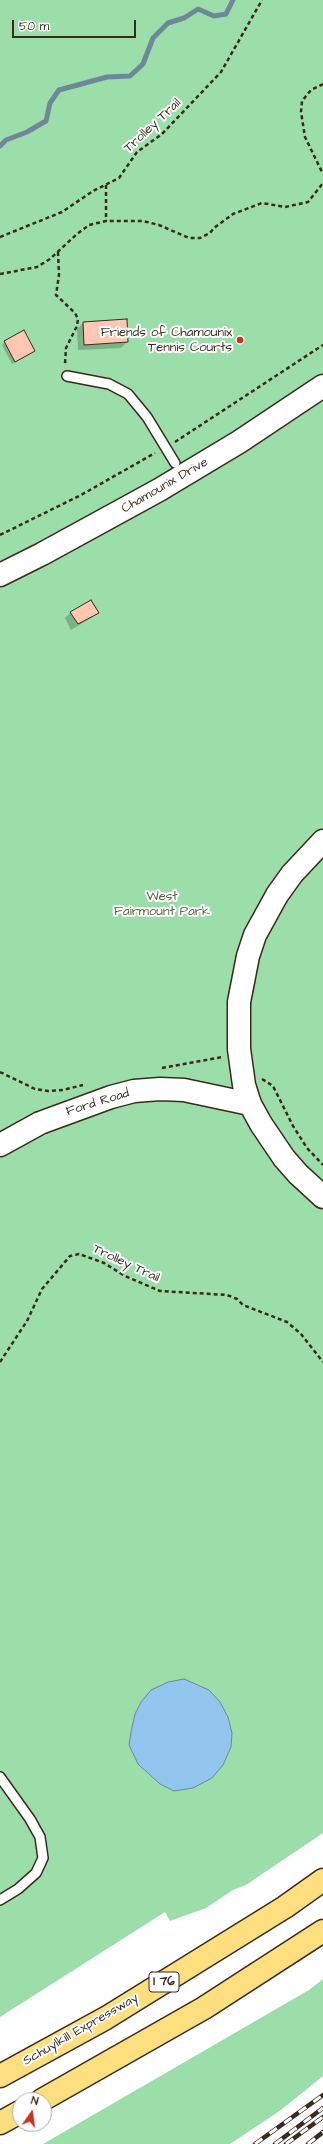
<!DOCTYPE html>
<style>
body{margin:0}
#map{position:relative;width:323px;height:2144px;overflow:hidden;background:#fff;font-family:"Architects Daughter",sans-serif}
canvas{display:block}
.north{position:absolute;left:12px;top:2092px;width:40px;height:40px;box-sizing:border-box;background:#fff;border:1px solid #b1aaa5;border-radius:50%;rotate:14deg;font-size:11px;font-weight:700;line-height:16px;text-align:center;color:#3b2a1e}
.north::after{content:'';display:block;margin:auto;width:14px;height:18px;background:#c8321e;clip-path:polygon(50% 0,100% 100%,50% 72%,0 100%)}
.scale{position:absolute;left:12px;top:20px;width:124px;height:18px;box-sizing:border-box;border:2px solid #3b2a1e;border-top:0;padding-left:5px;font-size:12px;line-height:14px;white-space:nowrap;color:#3b2a1e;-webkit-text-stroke:3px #fff;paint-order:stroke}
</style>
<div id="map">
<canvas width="323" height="2144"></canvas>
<div class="north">N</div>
<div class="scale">50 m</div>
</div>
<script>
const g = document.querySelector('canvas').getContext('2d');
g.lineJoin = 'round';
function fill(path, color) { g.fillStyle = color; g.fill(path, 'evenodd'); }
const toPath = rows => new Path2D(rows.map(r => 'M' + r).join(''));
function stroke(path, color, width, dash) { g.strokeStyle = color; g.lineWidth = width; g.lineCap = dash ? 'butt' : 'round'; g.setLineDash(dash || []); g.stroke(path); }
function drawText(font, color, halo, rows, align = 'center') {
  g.font = font + ' "Architects Daughter",sans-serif'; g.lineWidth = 4; g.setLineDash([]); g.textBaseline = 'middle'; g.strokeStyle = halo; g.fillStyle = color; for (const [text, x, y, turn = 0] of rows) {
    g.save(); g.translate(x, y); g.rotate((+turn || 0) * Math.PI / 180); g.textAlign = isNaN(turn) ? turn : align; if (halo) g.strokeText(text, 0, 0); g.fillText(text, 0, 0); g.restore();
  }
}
fill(toPath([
 [0,0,323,0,323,1833,246,1885,233,1890,206,1908,170,1921,165,1912,0,2017],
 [323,1979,323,2076,281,2110,230,2144,43,2144,309,1990]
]), '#9bdea9');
const water = toPath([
 [184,1679,209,1690,220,1702,228,1717,232,1733,231,1747,223,1765,212,1778,193,1788,174,1791,160,1784,138,1764,129,1745,131,1732,135,1714,141,1702,151,1690,168,1682,184,1679]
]);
fill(water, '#91c5ee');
stroke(water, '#6f879b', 1);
fill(toPath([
 [83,323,127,342,121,348,78,350,77,329],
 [5,342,34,351,12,364,2,345],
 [71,612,97,612,91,618,71,630,65,618]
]), '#0003');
stroke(toPath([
 [0,146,6,140,27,132,46,121,50,103,59,90,107,77,130,76,143,64,153,38,168,23,184,18,198,9,214,16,226,14,233,0]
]), '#6f879b', 5);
const building = toPath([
 [127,319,128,342,84,345,83,322,127,319],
 [24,330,35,351,15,362,4,341,24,330],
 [91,600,99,613,78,624,70,612,91,600]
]);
fill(building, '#fec7b1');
stroke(building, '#3b2a1e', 1);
const service = toPath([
 [67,376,109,384,128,394,147,417,175,463],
 [0,1777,30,1819,40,1837,43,1858,36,1873,18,1889,0,1900]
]);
const tertiary = toPath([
 [0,575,42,554,159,490,239,442,323,386],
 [250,1104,244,1085,239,1049,239,1002,248,956,255,935,277,895,292,874,323,841]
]);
const secondary = toPath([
 [0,1145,40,1123,111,1097,134,1091,160,1089,184,1090,250,1104,261,1124,284,1158,298,1174,323,1197]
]);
const motorway = toPath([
 [0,2076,106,2018,285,1907,323,1880],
 [42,2100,204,2008,323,1931],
 [0,2123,20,2112]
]);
stroke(service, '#3b2a1e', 12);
stroke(tertiary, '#3b2a1e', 25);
stroke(secondary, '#3b2a1e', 25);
stroke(motorway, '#3b2a1e', 25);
stroke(toPath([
 [323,84,311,90,302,101,301,112,305,137,323,174],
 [106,185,106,221],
 [0,237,62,212,93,191,119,178,137,152,162,134,221,72,262,0],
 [58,252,59,275,56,295,75,313,78,319,77,326,66,348,65,364],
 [0,274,37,267,50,259,77,234,89,225,106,221,143,221,159,225,189,238,200,238,210,233,214,228,233,214,262,203,285,207,308,202,323,183],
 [175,442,323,345],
 [0,535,81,495,155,453],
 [162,1068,222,1057],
 [0,1072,35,1089,48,1091,63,1090,83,1085],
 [262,1079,273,1086,293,1126,307,1148,323,1165],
 [0,1362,27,1321,42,1289,70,1256,79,1254,104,1263,125,1276,160,1291,227,1295,237,1299,243,1305,287,1322,301,1334,323,1362]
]), '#3b2a1e', 2.5, [4, 3]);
stroke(service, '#fff', 9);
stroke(tertiary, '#fff', 22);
stroke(secondary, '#fff', 22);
stroke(motorway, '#fedf80', 22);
const rail = toPath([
 [255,2144,323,2095],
 [275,2144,323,2108],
 [286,2144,323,2117],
 [308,2144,323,2132]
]);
stroke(rail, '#3b2a1e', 4.5);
stroke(rail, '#fff', 3, [9]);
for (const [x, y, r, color] of [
 [240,340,4,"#c8321e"]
]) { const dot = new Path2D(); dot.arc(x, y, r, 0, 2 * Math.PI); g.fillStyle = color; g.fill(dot); stroke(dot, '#fff', 1.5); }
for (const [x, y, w] of [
 [164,1982,30]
]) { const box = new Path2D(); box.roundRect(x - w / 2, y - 10, w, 20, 3); g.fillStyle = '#fff'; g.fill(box); stroke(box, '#3b2a1e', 1); }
drawText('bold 12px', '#3b2a1e', null, [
 ["I 76",164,1982]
]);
drawText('13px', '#3b2a1e', '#fff', [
 ["Trolley Trail",153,126,-43],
 ["Chamounix Drive",165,486,-30],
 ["Ford Road",98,1103,-17],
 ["Trolley Trail",126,1264,25],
 ["Schuylkill Expressway",81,2030,-30]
]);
drawText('13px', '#3b2a1e', '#fff', [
 ["Friends of Chamounix",232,333],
 ["Tennis Courts",232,348]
], 'right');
drawText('13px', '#586048', '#fff', [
 ["West",162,897],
 ["Fairmount Park",162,912]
]);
</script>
